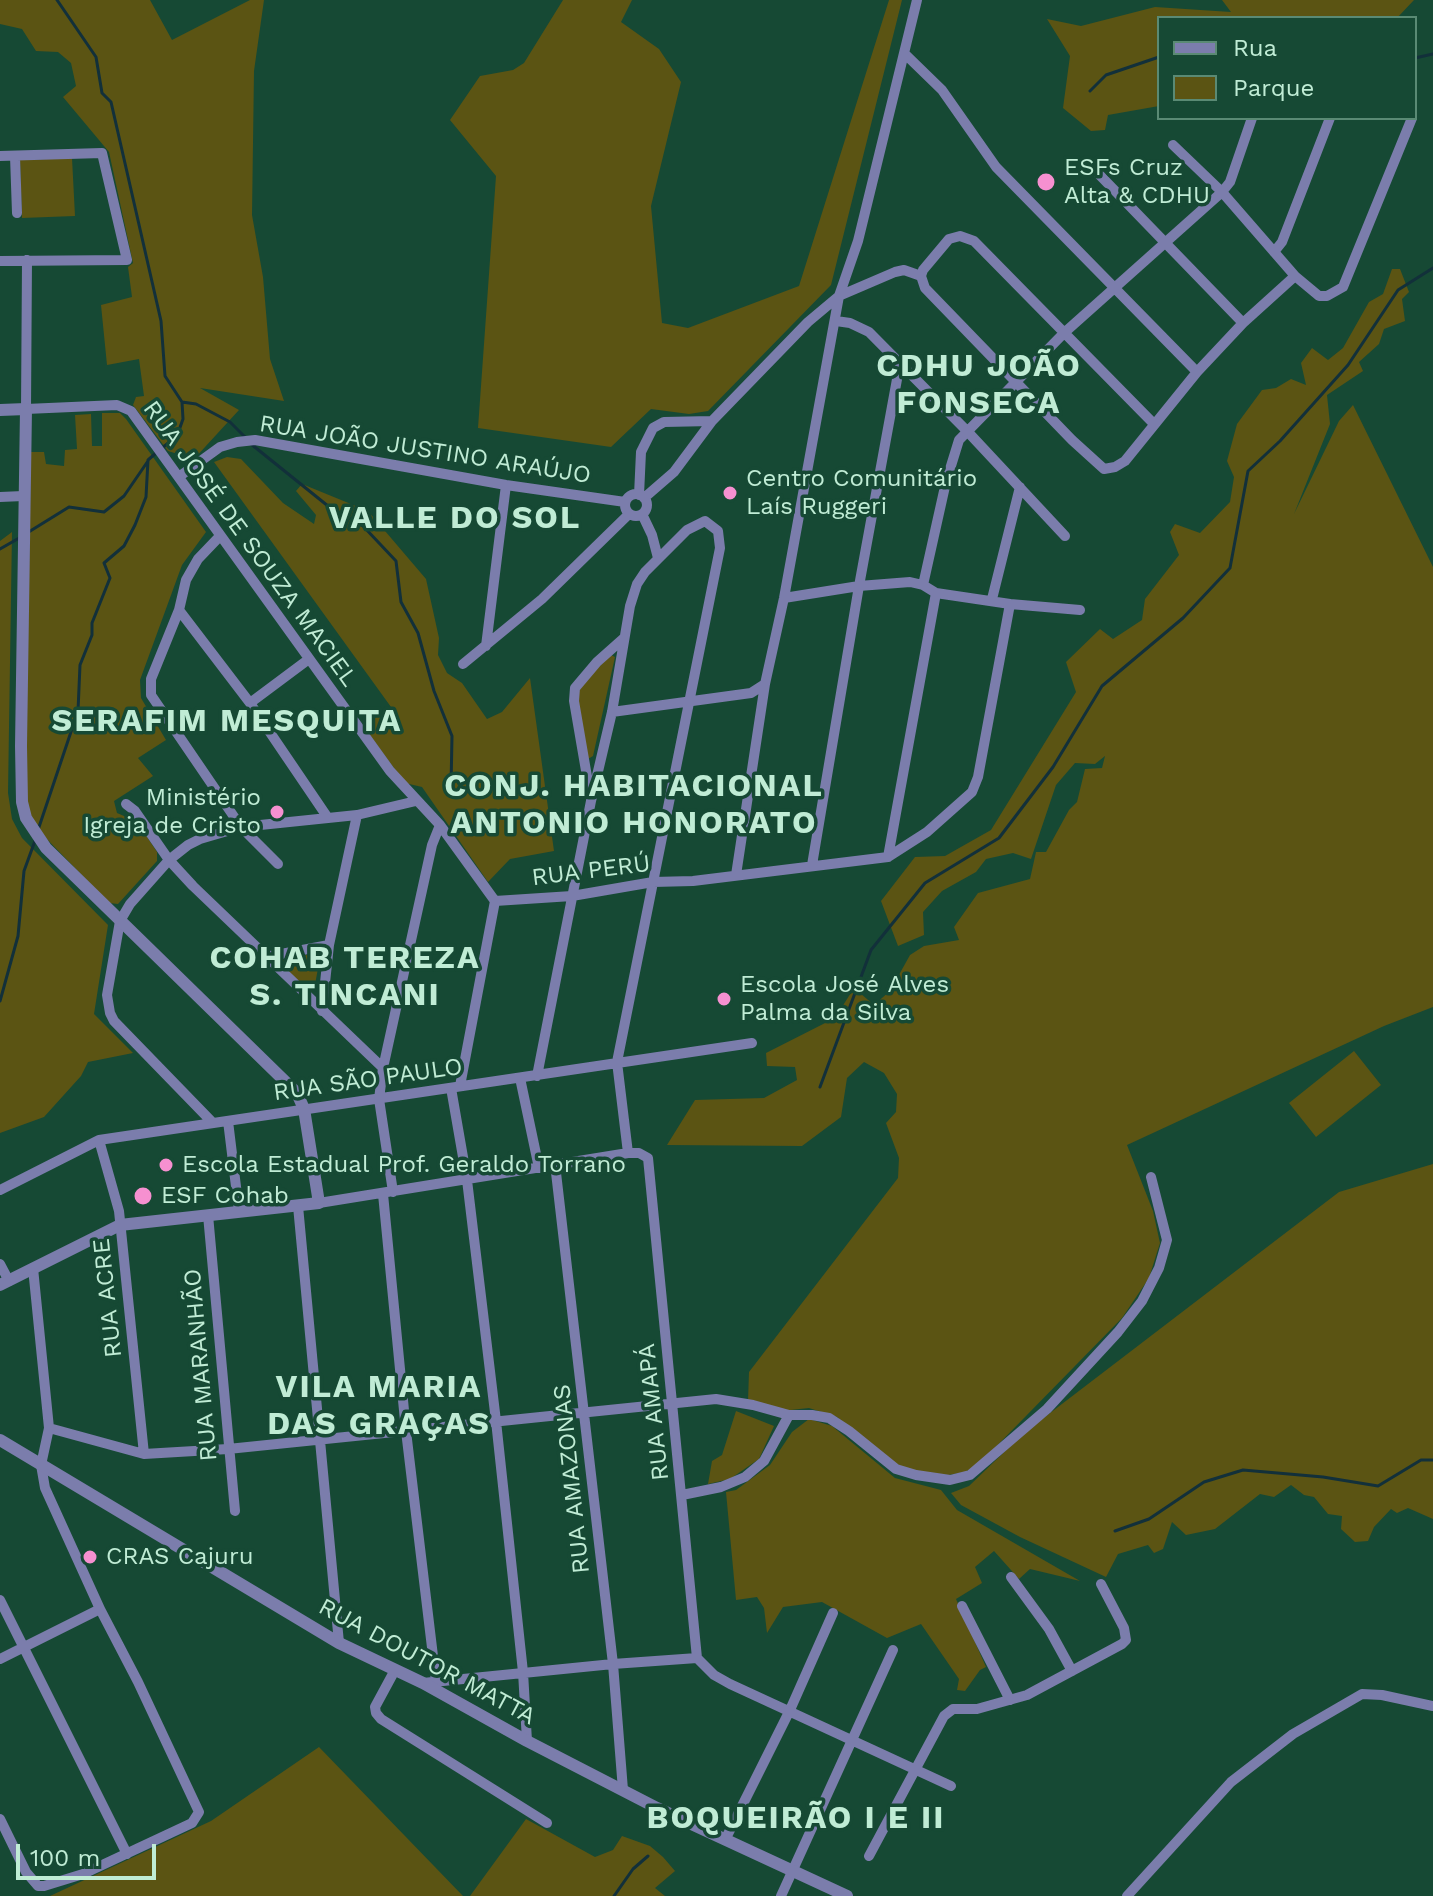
<!DOCTYPE html>
<meta charset="utf-8">
<style>
body{margin:0}
#map{position:relative;width:1433px;height:1896px;overflow:hidden;background:#164934;font-family:"Work Sans",sans-serif}
canvas{display:block}
.legend{position:absolute;left:1157px;top:16px;width:260px;height:104px;box-sizing:border-box;background:#164934;border:2px solid #5a8a74;margin:0;padding:10px 14px;list-style:none;font-size:24px;color:#c0ecd5}
.legend li{display:flex;align-items:center;gap:16px;height:40px}
.legend b{width:40px;border:2px solid #5a8a74}
.scale{position:absolute;left:16px;top:1844px;width:140px;height:36px;box-sizing:border-box;border:4px solid #c0ecd5;border-top:0;padding-left:10px;font-size:24px;line-height:28px;white-space:nowrap;color:#c0ecd5;-webkit-text-stroke:6px #164934;paint-order:stroke}
</style>
<div id="map">
<canvas width="1433" height="1896"></canvas>
<ul class="legend">
<li><b style="height:10px;background:#7b7dac"></b>Rua</li>
<li><b style="height:22px;background:#5b5413"></b>Parque</li>
</ul>
<div class="scale">100 m</div>
</div>
<script>
const g = document.querySelector('canvas').getContext('2d');
g.lineJoin = 'round';
function fill(path, color) { g.fillStyle = color; g.fill(path, 'evenodd'); }
const toPath = rows => new Path2D(rows.map(r => 'M' + r).join(''));
function stroke(path, color, width, dash) { g.strokeStyle = color; g.lineWidth = width; g.lineCap = dash ? 'butt' : 'round'; g.setLineDash(dash || []); g.stroke(path); }
function drawText(font, color, halo, rows, align = 'center') {
  g.font = font + ' "Work Sans",sans-serif'; g.lineWidth = 7; g.setLineDash([]); g.textBaseline = 'middle'; g.strokeStyle = halo; g.fillStyle = color; for (const [text, x, y, turn = 0] of rows) {
    g.save(); g.translate(x, y); g.rotate((+turn || 0) * Math.PI / 180); g.textAlign = isNaN(turn) ? turn : align; if (halo) g.strokeText(text, 0, 0); g.fillText(text, 0, 0); g.restore();
  }
}
fill(toPath([
 [0,0,150,0,172,40,250,0,264,0,254,71,252,215,263,277,270,359,284,401,200,388,239,410,194,459,168,451,133,405,136,397,144,396,139,359,107,365,101,305,132,297,128,267,133,263,109,152,63,97,76,86,71,63,58,52,36,51,22,29,0,24],
 [563,0,632,0,621,22,659,49,681,82,651,206,662,323,688,328,799,286,889,0,902,0,831,285,708,411,689,414,651,409,611,447,478,428,496,176,450,120,480,76,513,70,524,63],
 [1222,0,1414,0,1397,18,1159,18,1159,106,1108,115,1105,130,1091,131,1063,108,1070,56,1047,19,1081,26,1155,7,1231,12],
 [72,158,75,216,22,218,20,160],
 [1392,269,1400,269,1409,292,1402,299,1405,321,1384,329,1379,344,1359,362,1363,371,1327,395,1330,424,1294,514,1339,421,1353,405,1433,567,1433,1007,1384,1026,1127,1145,1153,1211,1160,1243,1149,1278,1122,1318,978,1465,965,1472,948,1475,899,1470,837,1417,809,1408,781,1411,748,1401,749,1372,898,1178,899,1158,886,1123,896,1112,897,1094,884,1073,864,1062,847,1078,841,1117,802,1146,667,1145,695,1100,764,1098,797,1080,795,1067,767,1066,766,1053,835,1018,854,988,874,1005,890,991,910,955,924,946,959,940,954,927,978,893,1030,879,1036,852,1046,852,1069,810,1077,802,1085,769,1102,768,1105,756,1095,764,1075,763,1056,785,1031,859,1013,853,986,859,976,872,942,891,923,912,924,935,898,946,881,901,915,857,945,856,991,830,1076,692,1066,662,1100,629,1113,639,1142,620,1145,599,1179,555,1170,532,1175,524,1200,533,1230,502,1234,477,1227,461,1237,424,1262,390,1276,388,1291,379,1306,385,1301,363,1312,348,1328,360,1343,348,1369,302,1383,294],
 [102,413,120,413,126,419,206,532,182,565,140,680,141,698,166,740,138,758,153,776,114,801,117,813,131,819,141,828,157,852,157,861,118,904,109,903,42,834,31,817,25,796,31,452,44,452,46,464,64,466,65,450,77,449,75,415,91,414,92,446,102,446],
 [227,457,241,459,283,503,314,524,316,515,296,491,302,484,368,511,426,579,439,638,438,655,447,673,462,683,487,719,502,712,530,678,554,851,510,859,488,882,422,787,405,783,363,726,391,707,214,462],
 [12,532,8,793,12,819,22,838,108,925,94,1014,133,1053,88,1062,81,1076,44,1117,0,1133,0,541],
 [611,655,615,657,593,756,588,759,576,695,578,687],
 [321,952,314,990,311,992,274,962],
 [1354,1051,1381,1085,1316,1137,1289,1103],
 [1433,1164,1433,1519,1408,1508,1397,1513,1391,1509,1374,1527,1368,1541,1355,1542,1341,1529,1342,1516,1328,1514,1314,1497,1304,1495,1291,1485,1274,1497,1260,1494,1215,1529,1186,1535,1172,1522,1163,1549,1154,1553,1148,1545,1118,1554,1106,1577,1020,1537,961,1505,951,1493,969,1486,1024,1433,1339,1192],
 [736,1411,774,1426,759,1459,730,1479,708,1484,712,1461,722,1455],
 [809,1419,832,1426,895,1478,941,1490,957,1510,1080,1581,1030,1569,1019,1579,994,1551,975,1567,982,1583,956,1599,986,1667,980,1670,965,1691,957,1690,959,1679,921,1624,887,1638,822,1602,783,1607,767,1633,764,1608,757,1597,736,1600,726,1492,736,1490,770,1465,792,1432],
 [319,1747,463,1896,50,1896,211,1821],
 [526,1819,595,1857,613,1850,622,1836,650,1846,663,1857,675,1871,655,1888,665,1896,470,1896]
]), '#5b5413');
stroke(toPath([
 [57,0,96,57,102,93,111,102,161,321,165,376,182,402,183,419,177,436,162,448],
 [1415,58,1433,54],
 [1090,91,1106,75,1159,57],
 [182,402,196,404,230,422,246,438],
 [251,444,328,506,363,526,396,561,401,602,418,633,434,691,452,736,451,787],
 [27,533,69,507,104,512,124,496,148,461],
 [0,549,21,537],
 [38,830,78,711,80,665,92,635,92,623,110,578,104,563,124,546,135,525,146,497,148,460,156,453],
 [0,1001,18,936,24,871,36,838],
 [820,1087,871,950,925,883,999,838,1053,767,1102,686,1183,618,1230,568,1248,471,1280,441,1348,365,1398,290,1433,268],
 [1115,1531,1149,1519,1204,1482,1243,1470,1323,1477,1378,1486,1421,1460,1433,1460],
 [614,1896,633,1869,648,1856]
]), '#12303a', 3);
stroke(toPath([
 [905,54,942,90,996,167,1197,372],
 [1173,145,1222,192,1295,276,1319,296,1327,296,1343,287,1412,118],
 [0,156,102,153,127,260,0,261],
 [15,156,17,213],
 [1089,164,1243,323],
 [1274,252,1282,242,1330,118],
 [27,260,26,409,117,405,131,411,390,771,440,825,495,901],
 [836,321,850,323,869,332,967,431,1065,536],
 [1154,424,974,241,960,236,949,239,923,270,921,276,925,288,1072,440,1104,469,1115,467,1125,461,1197,372,1243,323,1295,276],
 [180,476,220,447,237,442,255,440,506,485,625,502],
 '625 505a11 11 0 1 1 22 0a11 11 0 1 1-22 0Z',
 [639,495,641,452,653,428,664,422,712,421,808,322,839,296,895,272,904,270,921,276],
 [0,497,23,496],
 [644,498,674,472,712,421],
 [642,514,652,535,658,558],
 [220,536,198,559,186,580,179,610,151,679,151,695,241,827,278,864],
 [923,585,946,482,959,440,1064,333,1222,192,1230,182,1252,118],
 [784,598,859,586,910,582,923,585,936,593,1010,604,1080,610],
 [992,599,1020,487],
 [179,610,250,703,328,818],
 [486,646,506,485],
 [463,664,542,599,629,514],
 [250,703,309,659],
 [612,712,751,693,765,684],
 [590,794,574,701,575,688,597,662,624,638],
 [126,804,135,811,169,860,193,886,383,1068],
 [888,857,927,832,972,792,978,777,1010,604],
 [812,865,859,586,900,363],
 [736,875,765,684,784,598,839,296,858,241,917,0],
 [495,901,572,896,653,882,693,881,888,857,936,593],
 [265,957,329,945],
 [322,1011,329,945,357,815],
 [537,1076,591,801,612,712,630,606,637,584,645,572,687,530,705,521,718,531,720,548,617,1062,628,1153],
 [520,1078,539,1168],
 [460,1086,495,901],
 [451,1088,467,1180,496,1421,523,1672,527,1741],
 [228,1121,239,1211],
 [213,1123,114,1021,110,1013,107,995,120,921,130,904,169,860,188,845,200,839,241,827,357,815,416,801],
 [99,1140,119,1211,144,1454],
 [555,1164,613,1664,623,1790],
 [0,1190,99,1140,752,1043],
 [393,1192,379,1099,383,1068,432,845,440,825],
 [383,1194,406,1431,436,1681],
 [319,1203,628,1153,639,1153,648,1158,697,1658],
 [298,1206,339,1643],
 [208,1215,235,1511],
 [0,1264,9,1281],
 [49,1428,144,1454,228,1449,716,1399,753,1405,789,1415,812,1415,829,1418,849,1431,896,1469,916,1475,950,1480,970,1475,1047,1409,1118,1332,1142,1301,1159,1268,1167,1240,1151,1177],
 [682,1495,721,1487,745,1477,764,1461,789,1415],
 [1011,1577,1049,1629,1072,1671],
 [0,1600,127,1854],
 [962,1606,1010,1700],
 [0,1659,100,1609],
 [395,1670,375,1707,376,1713,381,1719,547,1823],
 [423,1683,613,1664,697,1658,714,1675,730,1684,951,1786],
 [0,1819,26,1872,38,1886,44,1886,83,1874,192,1823,199,1812,138,1682,100,1609,45,1488,41,1465,49,1428,33,1268],
 [725,1840,790,1710,833,1613],
 [869,1856,944,1716,953,1709,977,1709,1027,1695,1122,1644,1126,1640,1124,1628,1101,1584],
 [781,1896,893,1650],
 [1127,1896,1231,1782,1293,1734,1362,1694,1382,1695,1433,1706]
]), '#7b7dac', 10);
stroke(toPath([
 [0,410,26,409,21,746,22,802,26,818,46,848,297,1093,304,1109,319,1203,120,1225,0,1285],
 [0,1440,339,1643,423,1683,527,1741,657,1808,847,1896]
]), '#7b7dac', 12);
for (const [x, y, r, color] of [
 [1046,182,10,"#f690d0"],
 [730,493,8,"#f690d0"],
 [277,812,8,"#f690d0"],
 [724,999,8,"#f690d0"],
 [166,1165,8,"#f690d0"],
 [143,1196,10,"#f690d0"],
 [90,1557,8,"#f690d0"]
]) { const dot = new Path2D(); dot.arc(x, y, r, 0, 2 * Math.PI); g.fillStyle = color; g.fill(dot); stroke(dot, '#164934', 3); }
drawText('24px', '#c0ecd5', '#164934', [
 ["ESFs Cruz",1064,168],
 ["Alta & CDHU",1064,196],
 ["Centro Comunitário",746,479],
 ["Laís Ruggeri",746,507],
 ["Ministério",261,798,"right"],
 ["Igreja de Cristo",261,826,"right"],
 ["Escola José Alves",740,985],
 ["Palma da Silva",740,1013],
 ["Escola Estadual Prof. Geraldo Torrano",182,1165],
 ["ESF Cohab",161,1196],
 ["CRAS Cajuru",106,1557]
], 'left');
drawText('24px', '#c0ecd5', '#164934', [
 ["RUA JOÃO JUSTINO ARAÚJO",425,450,9],
 ["RUA JOSÉ DE SOUZA MACIEL",250,544,54],
 ["RUA PERÚ",591,871,-7],
 ["RUA SÃO PAULO",368,1080,-8],
 ["RUA ACRE",108,1298,-96],
 ["RUA MARANHÃO",201,1365,-95],
 ["RUA AMAPÁ",654,1412,-96],
 ["RUA AMAZONAS",572,1479,-96],
 ["RUA DOUTOR MATTA",427,1662,28]
]);
g.letterSpacing = '2px';
drawText('bold 32px', '#c0ecd5', '#164934', [
 ["CDHU JOÃO",979,367],
 ["FONSECA",979,404],
 ["VALLE DO SOL",455,519],
 ["SERAFIM MESQUITA",227,722],
 ["CONJ. HABITACIONAL",634,787],
 ["ANTONIO HONORATO",634,824],
 ["COHAB TEREZA",345,959],
 ["S. TINCANI",345,996],
 ["VILA MARIA",379,1388],
 ["DAS GRAÇAS",379,1425],
 ["BOQUEIRÃO I E II",796,1819]
]);
g.letterSpacing = '0px';
</script>
